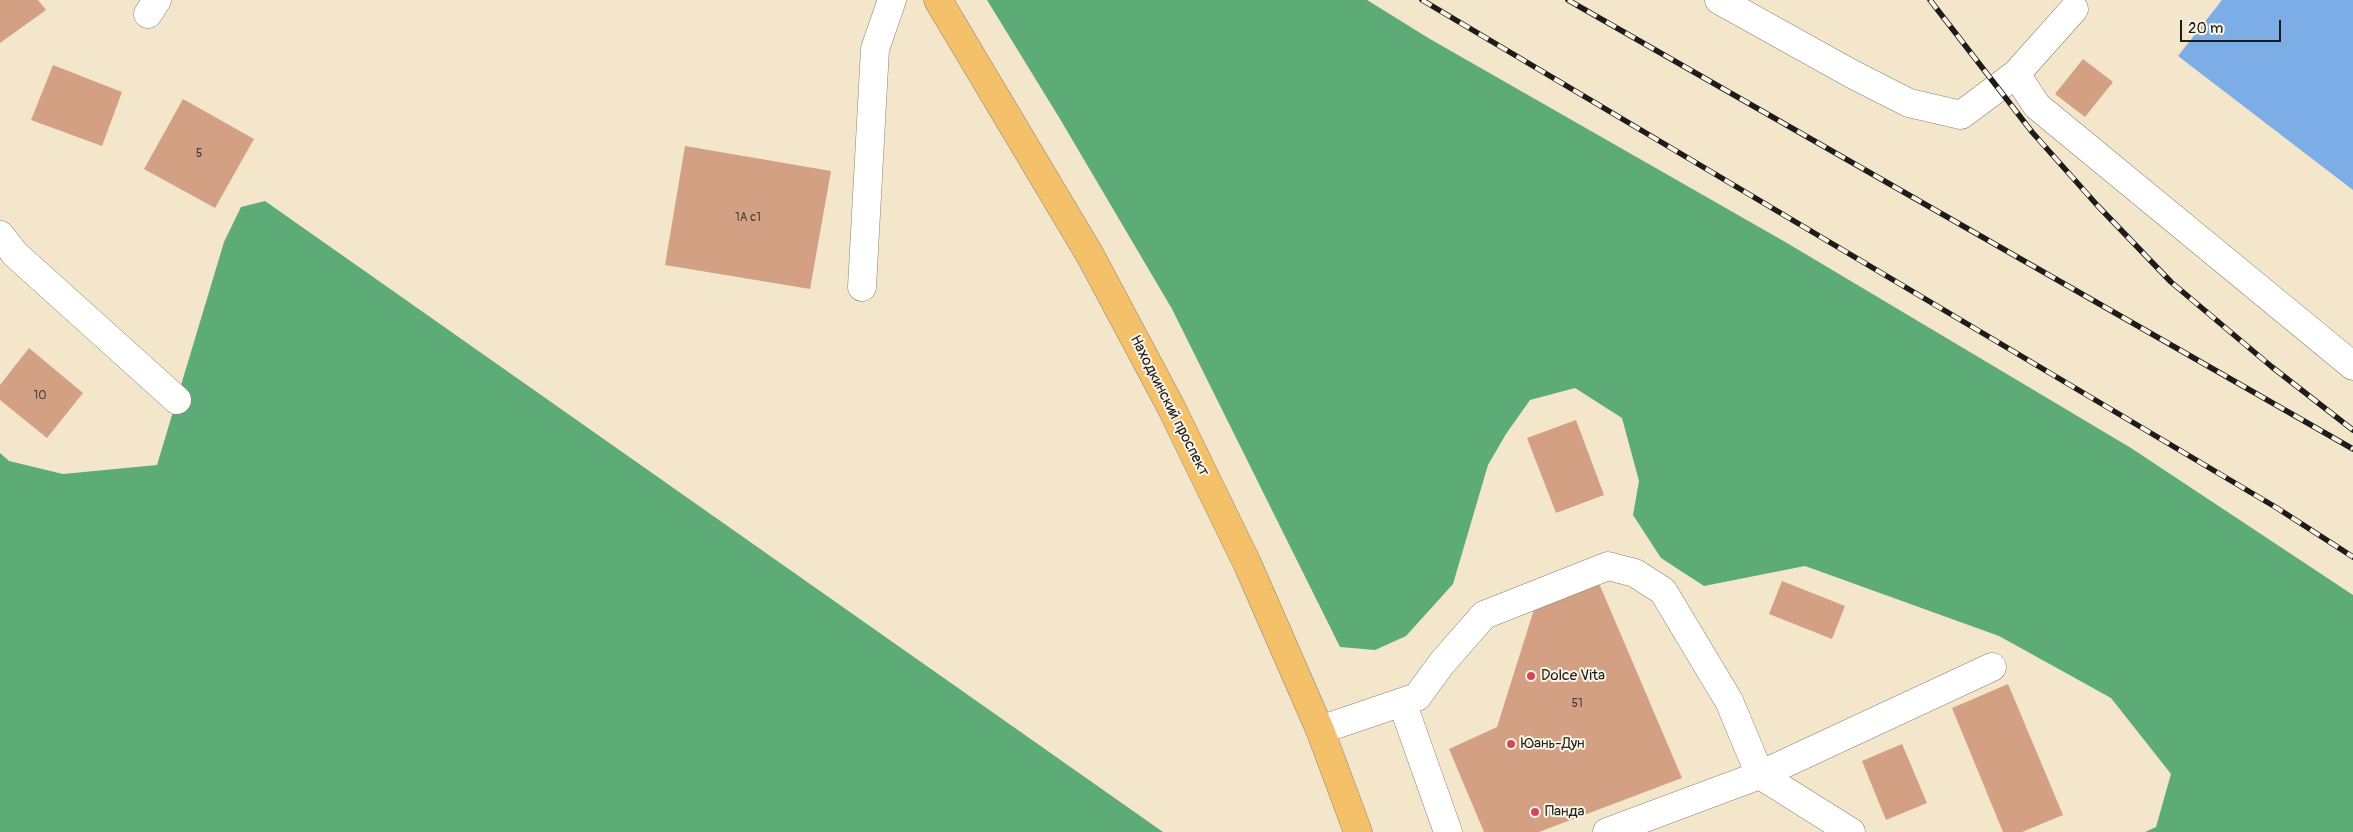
<!DOCTYPE html>
<meta charset="utf-8">
<style>
body{margin:0}
#map{position:relative;width:2353px;height:832px;overflow:hidden;background:#f4e6cb;font-family:Pangolin,sans-serif}
canvas{display:block}
.scale{position:absolute;left:2180px;top:20px;width:101px;height:22px;box-sizing:border-box;border:2px solid #1c1c1c;border-top:0;padding-left:6px;font-size:15px;line-height:18px;white-space:nowrap;color:#1c1c1c;-webkit-text-stroke:4px #fcf5e5;paint-order:stroke}
</style>
<div id="map">
<canvas width="2353" height="832"></canvas>
<div class="scale">20 m</div>
</div>
<script>
const g = document.querySelector('canvas').getContext('2d');
g.lineJoin = 'round';
function fill(path, color) { g.fillStyle = color; g.fill(path, 'evenodd'); }
const toPath = rows => new Path2D(rows.map(r => 'M' + r).join(''));
function stroke(path, color, width, dash) { g.strokeStyle = color; g.lineWidth = width; g.lineCap = dash ? 'butt' : 'round'; g.setLineDash(dash || []); g.stroke(path); }
function drawText(font, color, halo, rows, align = 'center') {
  g.font = font + ' Pangolin,sans-serif'; g.lineWidth = 4; g.setLineDash([]); g.textBaseline = 'middle'; g.strokeStyle = halo; g.fillStyle = color; for (const [text, x, y, turn = 0] of rows) {
    g.save(); g.translate(x, y); g.rotate((+turn || 0) * Math.PI / 180); g.textAlign = isNaN(turn) ? turn : align; if (halo) g.strokeText(text, 0, 0); g.fillText(text, 0, 0); g.restore();
  }
}
fill(toPath([
 [987,0,1367,0,1430,39,1787,243,2131,448,2353,595,2353,832,2145,832,2156,827,2171,774,2111,698,1999,636,1805,566,1704,586,1661,558,1633,515,1639,481,1622,418,1575,388,1530,400,1506,434,1488,465,1453,584,1406,636,1375,650,1340,647,1172,309,1060,119],
 [265,201,1163,832,0,832,0,453,9,461,63,474,157,465,224,242,241,207]
]), '#5dac78');
fill(toPath([
 [2222,0,2353,0,2353,190,2178,56]
]), '#7cade7');
fill(toPath([
 [0,0,38,0,46,10,0,43],
 [2083,59,2113,82,2085,117,2055,94],
 [53,65,122,92,102,146,31,120],
 [183,99,254,139,215,208,144,169],
 [685,146,831,171,810,289,665,265],
 [29,348,83,393,47,438,0,400,0,385],
 [1576,420,1604,495,1556,513,1527,438],
 [1598,581,1682,778,1539,832,1484,832,1449,749,1497,727,1536,603],
 [1782,581,1845,606,1832,639,1769,614],
 [2008,684,2063,815,2022,832,2003,832,1952,708],
 [1902,744,1927,803,1886,820,1862,761]
]), '#d3a083');
const minor = toPath([
 [1719,0,1852,74,1909,103,1961,115,2016,74,2074,9],
 [148,14,157,0],
 [2016,74,2037,106,2353,366],
 [0,235,15,254,177,400],
 [862,287,875,49,892,0],
 [1402,702,1448,832],
 [1320,730,1417,697,1442,663,1484,615,1608,566,1635,573,1663,591,1729,701,1760,775,1992,667],
 [1607,832,1760,775,1851,832]
]);
const major = toPath([
 [938,0,1090,255,1171,407,1247,563,1320,730,1358,832]
]);
stroke(minor, '#888174', 29);
stroke(major, '#888174', 29);
stroke(minor, '#fff', 28);
stroke(major, '#f4c16a', 28);
const rail = toPath([
 [1422,0,2277,508,2353,557],
 [1568,0,2353,449],
 [1930,0,2032,132,2097,205,2171,282,2272,367,2353,430]
]);
stroke(rail, '#1c1c1c', 5.5);
stroke(rail, '#fcf5e5', 4, [11]);
for (const [x, y, r, color] of [
 [1531,676,5,"#d1495b"],
 [1511,744,5,"#d1495b"],
 [1535,812,5,"#d1495b"]
]) { const dot = new Path2D(); dot.arc(x, y, r, 0, 2 * Math.PI); g.fillStyle = color; g.fill(dot); stroke(dot, '#fcf5e5', 2); }
drawText('12px', '#4a3d36', null, [
 ["5",199,154],
 ["1А с1",748,218],
 ["10",40,396],
 ["51",1577,704]
]);
drawText('15px', '#1c1c1c', '#fcf5e5', [
 ["Находкинский проспект",1169,406,63]
]);
drawText('15px', '#1c1c1c', '#fcf5e5', [
 ["Dolce Vita",1541,676],
 ["Юань-Дун",1521,744],
 ["Панда",1545,812]
], 'left');
</script>
